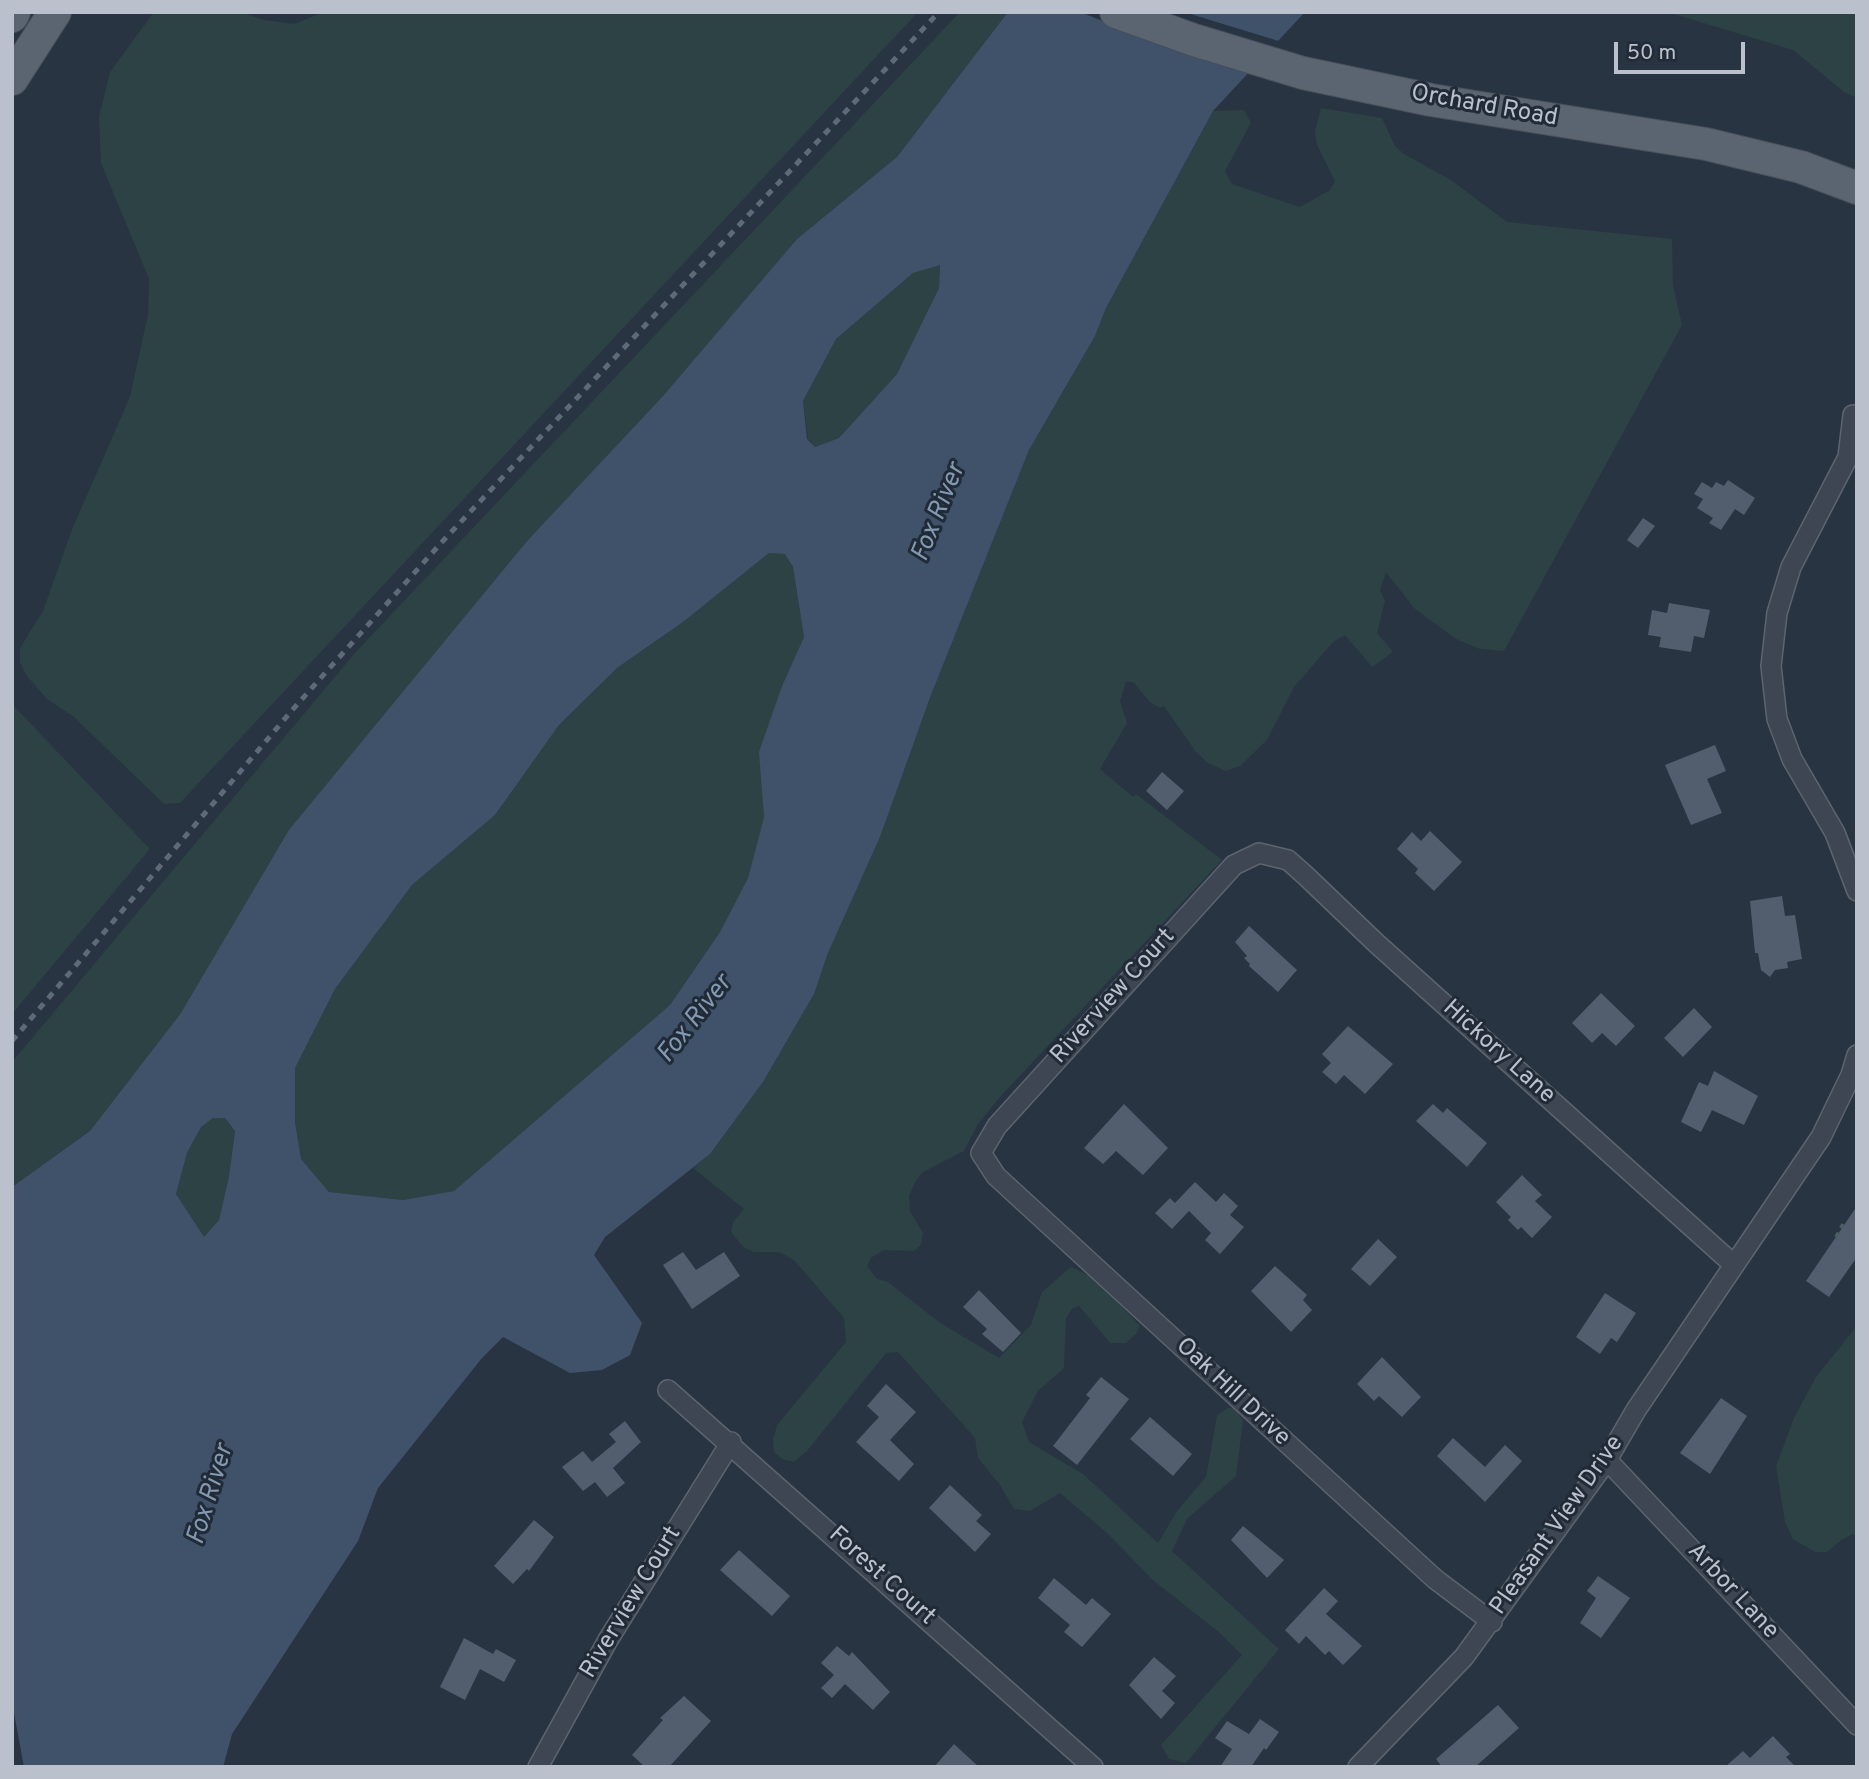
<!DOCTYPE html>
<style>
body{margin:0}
#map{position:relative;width:1869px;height:1779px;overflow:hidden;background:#293442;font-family:Overpass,sans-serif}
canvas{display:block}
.frame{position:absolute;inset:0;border:14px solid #bac1cc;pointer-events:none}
.scale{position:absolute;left:1614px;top:42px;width:131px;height:32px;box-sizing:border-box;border:4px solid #bac1cc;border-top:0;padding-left:9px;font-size:21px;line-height:24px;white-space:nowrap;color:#bac1cc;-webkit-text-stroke:5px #212b37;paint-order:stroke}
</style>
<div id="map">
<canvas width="1869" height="1779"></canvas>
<div class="frame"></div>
<div class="scale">50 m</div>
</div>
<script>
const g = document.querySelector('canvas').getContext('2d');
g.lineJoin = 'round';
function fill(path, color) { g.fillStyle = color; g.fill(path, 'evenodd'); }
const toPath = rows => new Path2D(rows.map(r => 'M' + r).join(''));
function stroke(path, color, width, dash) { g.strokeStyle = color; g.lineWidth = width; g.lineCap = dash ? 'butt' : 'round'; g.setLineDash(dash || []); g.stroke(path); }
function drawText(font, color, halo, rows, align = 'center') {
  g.font = font + ' Overpass,sans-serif'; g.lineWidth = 6; g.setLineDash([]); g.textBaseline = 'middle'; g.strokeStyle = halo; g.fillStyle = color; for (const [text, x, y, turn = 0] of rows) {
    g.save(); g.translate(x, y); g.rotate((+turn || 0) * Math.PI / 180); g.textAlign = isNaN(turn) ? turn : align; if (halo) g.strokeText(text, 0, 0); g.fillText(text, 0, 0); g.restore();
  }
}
fill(toPath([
 [154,12,240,12,264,20,294,24,324,12,918,12,180,803,164,804,74,717,47,699,26,675,20,662,20,648,43,611,73,527,130,397,148,314,149,279,101,163,99,117,110,72],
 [960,12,1008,12,897,157,797,239,663,396,528,540,181,1013,90,1131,12,1187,12,1062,354,654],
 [1667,12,1857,12,1857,98,1844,92,1793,50],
 [1321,108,1382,118,1395,146,1404,154,1451,180,1507,222,1672,239,1673,285,1682,325,1504,651,1480,649,1456,639,1414,608,1386,572,1380,590,1385,601,1377,633,1393,652,1372,667,1345,635,1333,642,1294,687,1267,740,1240,766,1226,771,1208,763,1196,752,1164,706,1160,708,1150,702,1133,682,1126,682,1120,701,1127,723,1100,769,1133,797,1136,794,1222,860,999,1098,978,1124,964,1151,923,1172,915,1182,909,1196,910,1211,923,1233,921,1245,914,1251,883,1250,871,1258,867,1266,877,1279,888,1282,939,1322,999,1358,1031,1325,1042,1292,1071,1267,1088,1275,1106,1290,1140,1326,1136,1334,1126,1343,1110,1343,1079,1306,1072,1309,1066,1318,1064,1368,1038,1391,1022,1422,1029,1442,1083,1474,1158,1543,1177,1511,1206,1477,1217,1416,1227,1408,1235,1408,1243,1421,1236,1476,1187,1519,1172,1551,1279,1649,1186,1763,1169,1759,1161,1745,1242,1655,1220,1633,1154,1581,1107,1533,1060,1493,1030,1511,1014,1509,1000,1485,978,1458,975,1438,898,1352,886,1353,807,1451,794,1462,782,1459,774,1452,773,1440,777,1425,846,1342,844,1318,794,1260,779,1252,754,1252,743,1247,731,1232,733,1222,744,1209,693,1168,710,1154,763,1082,814,994,828,953,880,837,931,695,1029,450,1095,336,1106,308,1213,111,1244,110,1251,123,1225,171,1232,184,1300,207,1330,190,1335,181,1317,145,1315,131],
 [940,264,939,288,897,374,839,438,815,447,808,439,803,401,836,339,913,273],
 [769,553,786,554,793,567,804,637,782,686,760,752,764,817,748,878,720,932,670,1005,454,1191,403,1200,329,1192,301,1159,295,1122,295,1068,335,989,412,885,495,815,559,725,617,668,683,622],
 [12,704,150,849,12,1014],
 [213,1118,225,1118,235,1131,229,1176,219,1220,204,1238,176,1194,187,1153,201,1127],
 [1857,1326,1857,1536,1853,1534,1843,1539,1827,1552,1815,1552,1793,1539,1785,1522,1776,1466,1794,1418,1816,1377]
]), '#2c4244');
fill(toPath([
 [1008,12,1305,12,1213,111,1106,308,1095,336,1029,450,931,695,880,837,828,953,814,994,763,1082,710,1154,605,1237,594,1255,642,1323,630,1355,602,1370,570,1373,503,1337,482,1358,378,1488,358,1541,232,1734,223,1767,24,1767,12,1702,12,1187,90,1131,181,1013,289,830,528,540,663,396,797,239,897,157],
 [940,265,939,288,897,374,839,438,815,447,807,439,803,401,836,339,913,273],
 [769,553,785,554,793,567,804,637,782,686,759,752,764,817,748,878,720,932,670,1005,454,1191,403,1200,329,1192,301,1159,295,1122,295,1068,335,989,412,885,495,815,559,725,617,668,683,622],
 [213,1118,225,1118,235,1131,229,1176,219,1220,204,1237,176,1194,187,1153,201,1127]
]), '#40526a');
fill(toPath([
 [1080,12,1184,12,1282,42,1253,74,1152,41]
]), '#293442');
fill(toPath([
 [1728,480,1755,498,1744,515,1735,509,1721,530,1709,523,1713,518,1697,508,1703,499,1694,494,1702,482,1712,488,1716,482,1724,486],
 [1643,518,1655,526,1638,548,1627,540],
 [1669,603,1710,610,1704,638,1694,636,1691,652,1659,647,1661,637,1648,635,1652,610,1667,613],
 [1715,745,1726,771,1707,779,1722,813,1691,825,1665,765],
 [1162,772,1184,791,1167,810,1146,791],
 [1430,831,1462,862,1434,891,1415,873,1418,869,1397,849,1412,832,1421,841],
 [1782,896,1785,916,1795,915,1802,959,1787,962,1788,968,1775,970,1770,977,1761,970,1758,953,1755,953,1750,901],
 [1249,926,1297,970,1278,992,1249,966,1250,964,1244,958,1247,956,1235,942],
 [1601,993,1635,1026,1616,1046,1602,1033,1592,1043,1572,1023],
 [1694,1008,1712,1027,1683,1057,1664,1038],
 [1348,1026,1393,1064,1365,1094,1344,1075,1336,1084,1322,1072,1331,1063,1322,1054],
 [1714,1071,1758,1096,1744,1125,1712,1110,1701,1132,1681,1122,1699,1082,1708,1086],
 [1124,1104,1168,1148,1143,1175,1116,1151,1103,1164,1084,1148],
 [1433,1104,1443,1113,1447,1108,1487,1143,1467,1167,1416,1121],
 [1522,1175,1542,1195,1535,1201,1552,1217,1532,1238,1521,1227,1518,1230,1508,1220,1511,1217,1496,1202],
 [1195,1182,1216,1202,1224,1193,1238,1206,1230,1215,1244,1227,1220,1254,1205,1240,1211,1233,1189,1211,1172,1229,1155,1213,1170,1198,1175,1203],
 [1857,1206,1857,1257,1829,1297,1806,1281],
 [1378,1239,1397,1257,1370,1286,1351,1269],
 [683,1252,696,1270,724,1252,740,1276,692,1309,663,1265],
 [1275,1266,1307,1295,1303,1300,1312,1310,1291,1332,1251,1291],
 [979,1290,1021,1333,1003,1352,982,1334,987,1329,963,1307],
 [1605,1293,1636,1313,1617,1342,1611,1338,1600,1354,1576,1337],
 [1382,1357,1421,1397,1402,1417,1379,1396,1374,1401,1357,1384],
 [1101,1377,1129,1399,1077,1465,1053,1446,1090,1398,1086,1395],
 [886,1384,916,1412,890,1440,914,1464,899,1481,856,1442,879,1417,867,1406],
 [1721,1398,1747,1416,1710,1474,1680,1453],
 [1150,1417,1192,1454,1173,1476,1130,1439],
 [625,1421,641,1442,613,1468,625,1483,607,1497,595,1482,583,1491,562,1467,583,1451,592,1462,616,1442,609,1434],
 [1453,1438,1485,1467,1505,1445,1522,1461,1485,1502,1437,1456],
 [950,1485,982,1515,976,1521,991,1534,975,1552,929,1508],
 [534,1520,554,1537,529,1571,527,1569,513,1584,494,1566],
 [1243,1526,1284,1560,1267,1578,1231,1540],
 [739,1550,790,1596,772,1616,720,1570],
 [1598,1576,1630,1598,1601,1638,1580,1623,1596,1598,1587,1591],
 [1054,1578,1086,1605,1092,1598,1111,1614,1082,1647,1064,1632,1070,1625,1038,1598],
 [1324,1588,1338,1601,1326,1614,1362,1646,1343,1665,1329,1651,1325,1655,1306,1636,1299,1644,1285,1630],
 [464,1638,493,1654,496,1649,516,1660,504,1682,480,1669,465,1700,440,1687],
 [837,1646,849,1656,852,1652,890,1692,873,1710,845,1684,832,1698,821,1688,834,1675,821,1663],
 [1154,1657,1176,1676,1162,1691,1175,1703,1161,1719,1129,1685],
 [684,1696,711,1721,669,1767,645,1767,632,1755,663,1720,660,1718],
 [1498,1705,1519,1728,1475,1767,1442,1767,1436,1759],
 [1260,1719,1279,1732,1266,1750,1264,1748,1251,1767,1220,1767,1232,1749,1215,1738,1227,1721,1249,1734],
 [1773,1736,1790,1754,1786,1757,1796,1767,1725,1767,1743,1751,1750,1758],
 [954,1744,979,1767,934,1767]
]), '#525d6d');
const street = toPath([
 [1853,415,1848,457,1791,567,1777,613,1771,666,1777,719,1792,759,1835,833,1857,891],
 [668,1390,1093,1767],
 [1607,1460,1857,1725],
 [1492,1622,1435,1579,996,1176,981,1153,997,1126,1234,865,1259,853,1288,860,1306,876,1376,943,1733,1264],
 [538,1767,608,1640,731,1442],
 [1358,1767,1464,1657,1607,1460,1636,1410,1821,1137,1851,1075,1857,1055]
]);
const primary = toPath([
 [1116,12,1194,40,1303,73,1431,100,1706,144,1801,167,1857,188],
 [12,16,14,12],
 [12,79,55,12]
]);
stroke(street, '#5b646f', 22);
stroke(primary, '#474f5b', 34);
stroke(toPath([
 [1836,1237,1843,1224]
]), '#4b5f62', 3.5, [5, 5]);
stroke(street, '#3d4652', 19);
stroke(primary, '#5b6572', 32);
stroke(toPath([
 [12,1041,294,708,441,543,939,12]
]), '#5f6a78', 5, [7, 7]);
drawText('24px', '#bac1cc', '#212b37', [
 ["Orchard Road",1484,107,10],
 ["Riverview Court",1114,997,-48],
 ["Hickory Lane",1498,1053,42],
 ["Oak Hill Drive",1232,1393,43],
 ["Pleasant View Drive",1558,1526,-55],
 ["Forest Court",881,1577,42],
 ["Arbor Lane",1732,1592,47],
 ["Riverview Court",632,1603,-59]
]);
drawText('italic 26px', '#8398b1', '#212b37', [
 ["Fox River",940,513,-68],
 ["Fox River",696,1020,-52],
 ["Fox River",212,1495,-73]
]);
</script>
